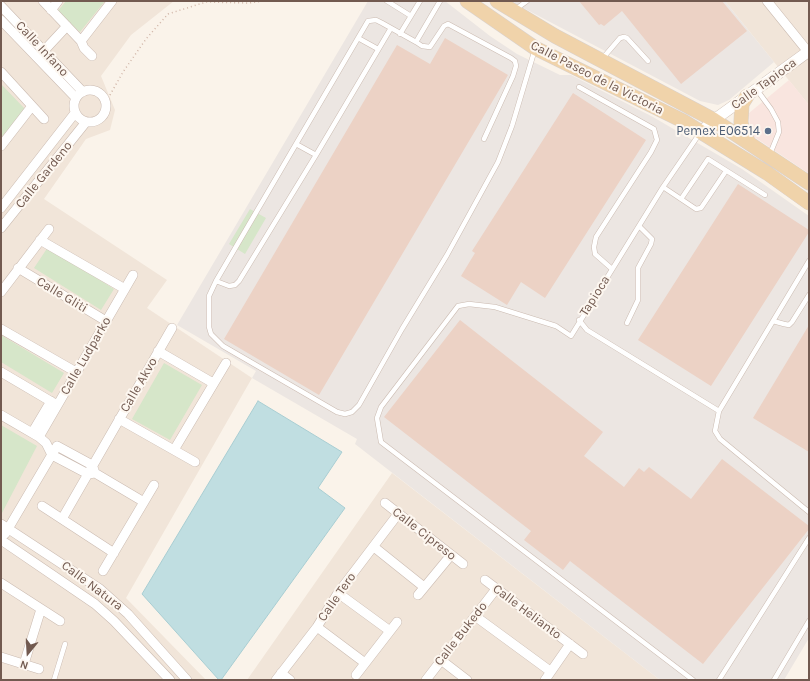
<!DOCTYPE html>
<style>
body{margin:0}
#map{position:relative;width:810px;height:681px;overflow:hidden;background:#faf3ea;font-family:Karla,sans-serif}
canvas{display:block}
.frame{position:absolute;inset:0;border:2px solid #725a50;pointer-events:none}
.north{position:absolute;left:8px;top:633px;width:40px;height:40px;-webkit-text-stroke:3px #fdf7f0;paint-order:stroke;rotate:198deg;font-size:11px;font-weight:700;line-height:16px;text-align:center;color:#725a50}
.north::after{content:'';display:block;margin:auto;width:14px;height:18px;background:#725a50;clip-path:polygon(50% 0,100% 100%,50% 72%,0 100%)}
</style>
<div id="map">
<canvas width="810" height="681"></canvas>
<div class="frame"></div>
<div class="north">N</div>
</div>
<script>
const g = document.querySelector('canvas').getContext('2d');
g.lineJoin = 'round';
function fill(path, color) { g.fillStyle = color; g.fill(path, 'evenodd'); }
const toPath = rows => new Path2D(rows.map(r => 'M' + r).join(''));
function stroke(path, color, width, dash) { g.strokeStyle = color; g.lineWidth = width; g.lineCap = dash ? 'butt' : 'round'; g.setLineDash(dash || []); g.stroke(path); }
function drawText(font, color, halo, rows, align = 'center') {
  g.font = font + ' Karla,sans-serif'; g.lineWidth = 4; g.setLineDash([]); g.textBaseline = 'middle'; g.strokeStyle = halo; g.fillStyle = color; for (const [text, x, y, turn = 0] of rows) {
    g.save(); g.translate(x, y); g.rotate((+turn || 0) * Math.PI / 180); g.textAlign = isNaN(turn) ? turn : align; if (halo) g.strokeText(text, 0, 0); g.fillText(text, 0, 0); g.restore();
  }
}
fill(toPath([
 [1,1,174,1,131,35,101,76,115,110,110,130,86,139,44,199,167,280,147,308,252,378,126,598,206,680,1,680],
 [725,1,809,1,809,105,774,62],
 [392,473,660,680,247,680]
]), '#f1e5d9');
fill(toPath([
 [789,80,809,105,808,173,750,134,749,113]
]), '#f9e5df');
fill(toPath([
 [368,1,445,1,490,36,517,54,560,75,571,75,653,117,742,169,809,216,809,638,784,680,660,680,355,444,357,439,252,378,256,371,177,325],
 [516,1,725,1,774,62,729,100,718,105,700,101,514,3]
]), '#ece6e2');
fill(toPath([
 [66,1,105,1,80,32,57,12],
 [1,84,25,109,1,138],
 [250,209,266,218,245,254,229,244],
 [48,247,114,289,101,310,34,268],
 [1,335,64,373,52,393,1,362],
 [164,363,202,385,170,440,132,419],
 [1,425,37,446,2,513,1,512]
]), '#d6e6c9');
const water = toPath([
 [258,401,342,452,318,488,345,508,221,680,219,680,142,594,258,401]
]);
fill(water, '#c0dee1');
stroke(water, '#a8cdd2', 1);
fill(toPath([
 [579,1,722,1,747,31,681,84,622,11,604,26,601,24,599,25],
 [445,38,508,75,319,395,224,339,397,45,430,64],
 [573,93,646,140,545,298,521,282,507,305,461,276,475,253,472,251],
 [738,184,809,230,809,232,711,386,638,340],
 [460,320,603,432,584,456,624,487,639,468,644,472,649,467,691,499,722,459,809,526,809,529,703,664,570,561,563,570,524,540,531,531,384,417],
 [809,325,809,452,753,418]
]), '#ecd2c5');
const service = toPath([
 [387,1,411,16],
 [516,9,527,1],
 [391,28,316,155,296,144,368,21,376,20,382,23,416,42,440,1],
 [400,34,420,1],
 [358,38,378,49],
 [416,42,422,46,430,47,444,26,448,24,511,58,515,61,516,66,513,76,484,139],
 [602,59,620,38,624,37,627,38,648,61],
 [579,87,654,129,657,140,651,152,596,237,594,247,595,254,612,269],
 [757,90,771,109,778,122,779,132,770,154],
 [316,155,239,281,235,285,229,286,216,281,209,296,209,327,211,334,223,346,337,412,345,414,352,412,359,405,402,329,447,255,498,162,512,126,535,49],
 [663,187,696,209,701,208,726,171],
 [681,199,708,159,765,195],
 [809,261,719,411,715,431,720,439,809,512],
 [216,281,296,144],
 [579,320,587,330,719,411],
 [773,321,784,324,789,325,792,322,809,295],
 [627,323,638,300,638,268,651,244,652,239,639,226],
 [54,680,65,644],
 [693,680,381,442,377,418,381,407,458,306,469,304,495,307,556,326,571,336,663,187,700,133],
 [719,680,809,538],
 [774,680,809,621]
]);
const minor = toPath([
 [43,1,81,41,84,48,92,56],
 [767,1,809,53],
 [1,6,83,92],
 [51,10,58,1],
 [1,20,76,98],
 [81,41,112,1],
 [40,55,67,26],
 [1,72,44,119],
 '74 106a16 16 0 1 1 32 0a16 16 0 1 1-32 0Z',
 [1,146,32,106],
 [1,208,75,113],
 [1,228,86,122],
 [40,240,125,289],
 [18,268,106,321],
 [1,292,49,229],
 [1,329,76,372],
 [158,351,213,383],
 [1,372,57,405],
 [1,415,39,437,46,443,52,455,88,474,95,473,144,502],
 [119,419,195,462],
 [32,433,51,401],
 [39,437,133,275],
 [57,446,92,465,94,470],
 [174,450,226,363],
 [385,503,463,564],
 [42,506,114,553],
 [62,519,172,328],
 [1,524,100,589,128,614,187,680],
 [5,534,57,446],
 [1,540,95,604,114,621,170,680],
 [374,547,424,587],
 [103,571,154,485],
 [485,580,583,654],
 [1,583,60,621],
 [338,593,390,631],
 [418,595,451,555],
 [475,616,550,671],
 [317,627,365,663],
 [1,657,39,669],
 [441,660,467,680],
 [24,664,41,609],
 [281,673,290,680],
 [356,675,397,622],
 [276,680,317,627,338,593,398,514],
 [426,680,496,589],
 [545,680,570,644]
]);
const tertiary = toPath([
 [701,132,714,120,809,51]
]);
const primary = toPath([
 [467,1,535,48,683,121,767,173,809,203],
 [497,1,555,36,714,120,809,183],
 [747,96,742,104,741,122,743,133,748,141]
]);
stroke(service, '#cbbbb1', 5.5);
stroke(minor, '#cbbbb1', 10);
stroke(tertiary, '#cbbbb1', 12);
stroke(primary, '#d8d1ce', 15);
stroke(toPath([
 [106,102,123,72,146,39,168,14,206,2,248,3,265,1]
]), '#d1b6a8', 1.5, [1, 3]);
stroke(service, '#fff', 4.5);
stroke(minor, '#fff', 9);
stroke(tertiary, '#fff', 11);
stroke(primary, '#f0d3aa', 14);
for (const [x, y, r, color] of [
 [768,131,4,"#5c6f8a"]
]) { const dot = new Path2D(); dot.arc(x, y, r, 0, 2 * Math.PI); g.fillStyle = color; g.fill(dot); stroke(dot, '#fdf7f0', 1.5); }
drawText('13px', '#725a50', '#fdf7f0', [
 ["Calle Infano",42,49,47],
 ["Calle Paseo de la Victoria",597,78,27],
 ["Calle Tapioca",764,84,-36],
 ["Calle Gardeno",44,175,-51],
 ["Calle Gliti",62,295,31],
 ["Tapioca",595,296,-58],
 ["Calle Ludparko",86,356,-60],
 ["Calle Akvo",139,385,-60],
 ["Calle Cipreso",424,534,38],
 ["Calle Natura",92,586,37],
 ["Calle Tero",337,597,-55],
 ["Calle Helianto",527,612,37],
 ["Calle Bukedo",461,634,-52]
]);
drawText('13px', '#4e5e75', '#fdf7f0', [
 ["Pemex E06514",760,131]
], 'right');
</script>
